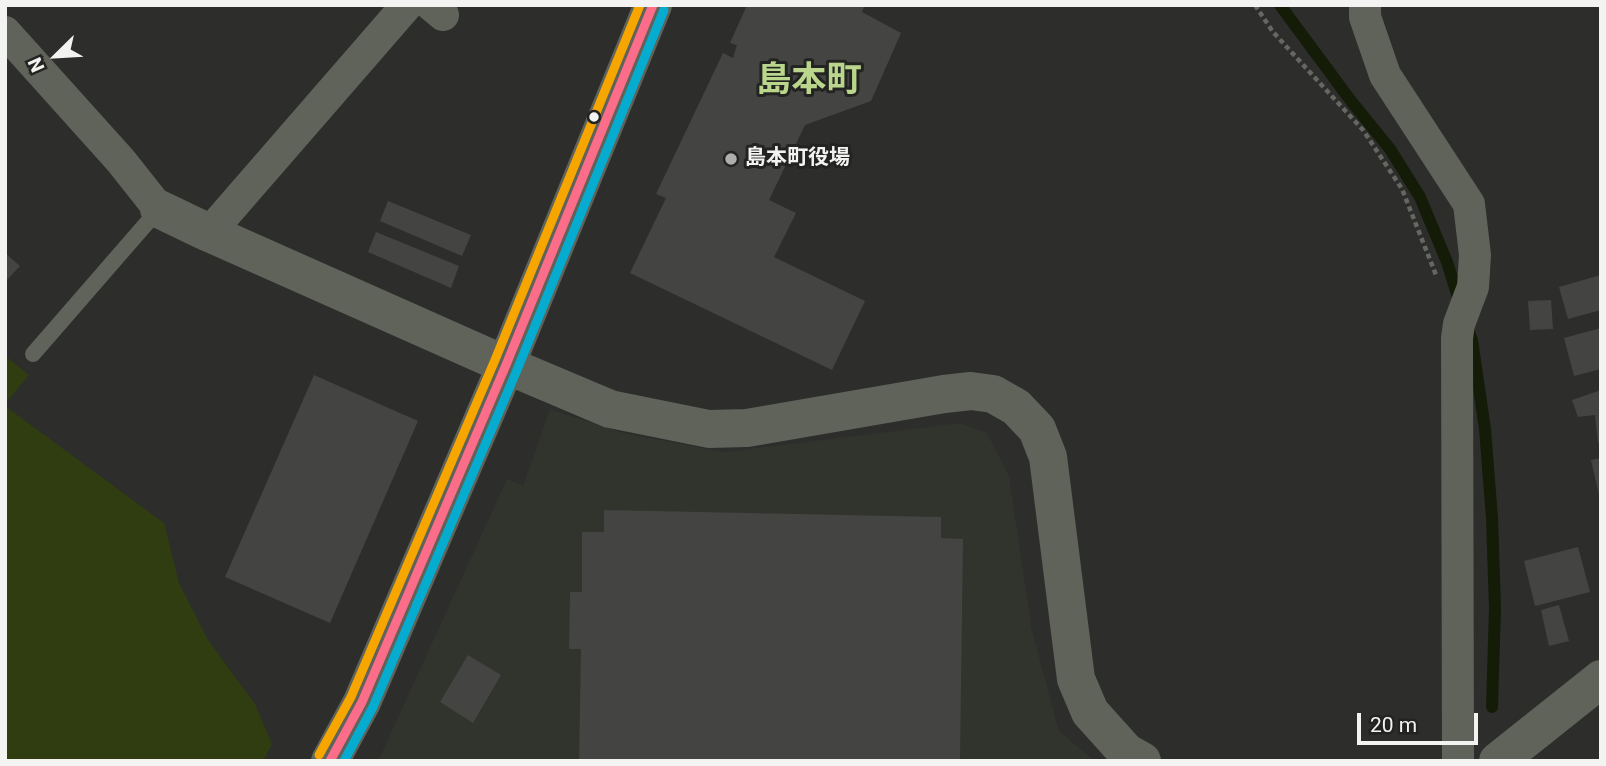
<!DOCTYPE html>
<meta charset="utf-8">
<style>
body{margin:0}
#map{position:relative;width:1606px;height:766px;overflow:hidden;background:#2d2d2c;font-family:Roboto,sans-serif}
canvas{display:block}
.frame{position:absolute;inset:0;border:7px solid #f3f4f2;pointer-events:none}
.north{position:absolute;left:21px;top:21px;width:70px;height:70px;-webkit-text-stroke:5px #232421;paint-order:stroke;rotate:246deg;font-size:19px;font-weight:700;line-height:28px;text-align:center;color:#f3f4f2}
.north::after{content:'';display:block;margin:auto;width:24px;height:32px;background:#f3f4f2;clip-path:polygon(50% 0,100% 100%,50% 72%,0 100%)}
.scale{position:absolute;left:1357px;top:713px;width:121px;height:32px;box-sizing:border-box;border:4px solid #f3f4f2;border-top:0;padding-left:9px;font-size:21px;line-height:24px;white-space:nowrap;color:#f3f4f2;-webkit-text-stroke:5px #232421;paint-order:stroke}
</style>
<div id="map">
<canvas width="1606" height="766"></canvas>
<div class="frame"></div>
<div class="north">N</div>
<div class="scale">20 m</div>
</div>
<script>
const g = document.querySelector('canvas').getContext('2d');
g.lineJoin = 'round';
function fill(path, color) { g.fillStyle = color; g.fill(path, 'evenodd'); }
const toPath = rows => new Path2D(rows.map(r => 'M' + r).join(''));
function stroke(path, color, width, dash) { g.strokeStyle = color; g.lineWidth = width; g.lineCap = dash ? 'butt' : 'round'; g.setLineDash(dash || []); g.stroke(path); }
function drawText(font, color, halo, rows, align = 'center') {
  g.font = font + ' Roboto,"Noto Sans JP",sans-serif'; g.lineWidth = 6; g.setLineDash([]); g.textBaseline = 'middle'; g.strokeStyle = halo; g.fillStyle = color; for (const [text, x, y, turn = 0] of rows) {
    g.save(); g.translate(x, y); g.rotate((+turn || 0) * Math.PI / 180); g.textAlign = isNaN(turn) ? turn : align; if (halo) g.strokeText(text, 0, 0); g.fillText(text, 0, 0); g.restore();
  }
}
fill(toPath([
 [550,409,623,433,724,452,960,423,987,433,1009,476,1032,631,1059,731,1095,761,378,761,507,479,523,486]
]), '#30342c');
fill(toPath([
 [8,358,29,375,5,404,5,361],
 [5,406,164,523,179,583,208,640,255,704,272,744,263,761,5,761]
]), '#2f3d11');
stroke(toPath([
 [1280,5,1351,101,1390,149,1420,197,1447,262,1460,304],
 [1469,332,1472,340,1485,429,1492,518,1495,608,1492,707]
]), '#141c08', 12);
fill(toPath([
 [747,5,865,5,862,12,901,33,871,101,805,125,769,200,796,213,774,257,865,301,832,370,630,273,666,198,656,194,723,53,733,58,737,45,730,43],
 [388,201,471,235,462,256,380,221],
 [376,232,459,266,451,288,368,252],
 [5,253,20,266,5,282],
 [1601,275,1601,310,1568,319,1559,287],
 [1551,300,1553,329,1530,330,1528,301],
 [1601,328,1601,369,1574,376,1564,338],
 [314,375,418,421,330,623,225,577],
 [1601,390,1601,442,1598,443,1595,415,1578,417,1572,400],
 [1601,458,1601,499,1600,499,1591,460],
 [604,510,941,517,941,538,963,539,960,761,579,761,581,649,569,649,570,592,582,592,582,532,604,532],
 [1578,547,1590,592,1535,606,1524,561],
 [1559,605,1569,641,1549,646,1541,610],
 [468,655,501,675,473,723,440,702]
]), '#444443');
stroke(toPath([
 [1255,5,1273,32,1363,130,1402,189,1436,275]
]), '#656862', 4.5, [5, 3.5]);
stroke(toPath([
 [33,354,159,209]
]), '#5f635a', 16);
stroke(toPath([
 [431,5,443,15],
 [1365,5,1365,17,1385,75,1469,204,1475,255,1473,287,1459,324,1457,338,1458,761],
 [5,32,121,161,159,209],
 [209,233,407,5]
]), '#5f635a', 32);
stroke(toPath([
 [159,209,209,233,506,365,610,409,709,429,747,428,944,394,971,391,993,394,1016,407,1037,429,1048,457,1076,679,1090,712,1126,752,1142,761],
 [330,761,362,702,506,365,653,5],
 [1498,761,1601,679]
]), '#5f635a', 38);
stroke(toPath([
 [330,761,362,702,506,365,653,5]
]), '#fb6d88', 9);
stroke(toPath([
 [344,761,373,707,517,370,664,10]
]), '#06acd0', 9);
stroke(toPath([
 [319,755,351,697,495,360,640,5]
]), '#f7a600', 9);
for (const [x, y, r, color] of [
 [594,117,6,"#f3f4f2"],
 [731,159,7,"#aeaead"]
]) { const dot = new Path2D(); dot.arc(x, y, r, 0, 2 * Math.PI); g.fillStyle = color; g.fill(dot); stroke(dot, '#232421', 2.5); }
drawText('bold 21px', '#f3f4f2', '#232421', [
 ["島本町役場",745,159]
], 'left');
drawText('bold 35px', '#bad68d', '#232421', [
 ["島本町",809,82]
]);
</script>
